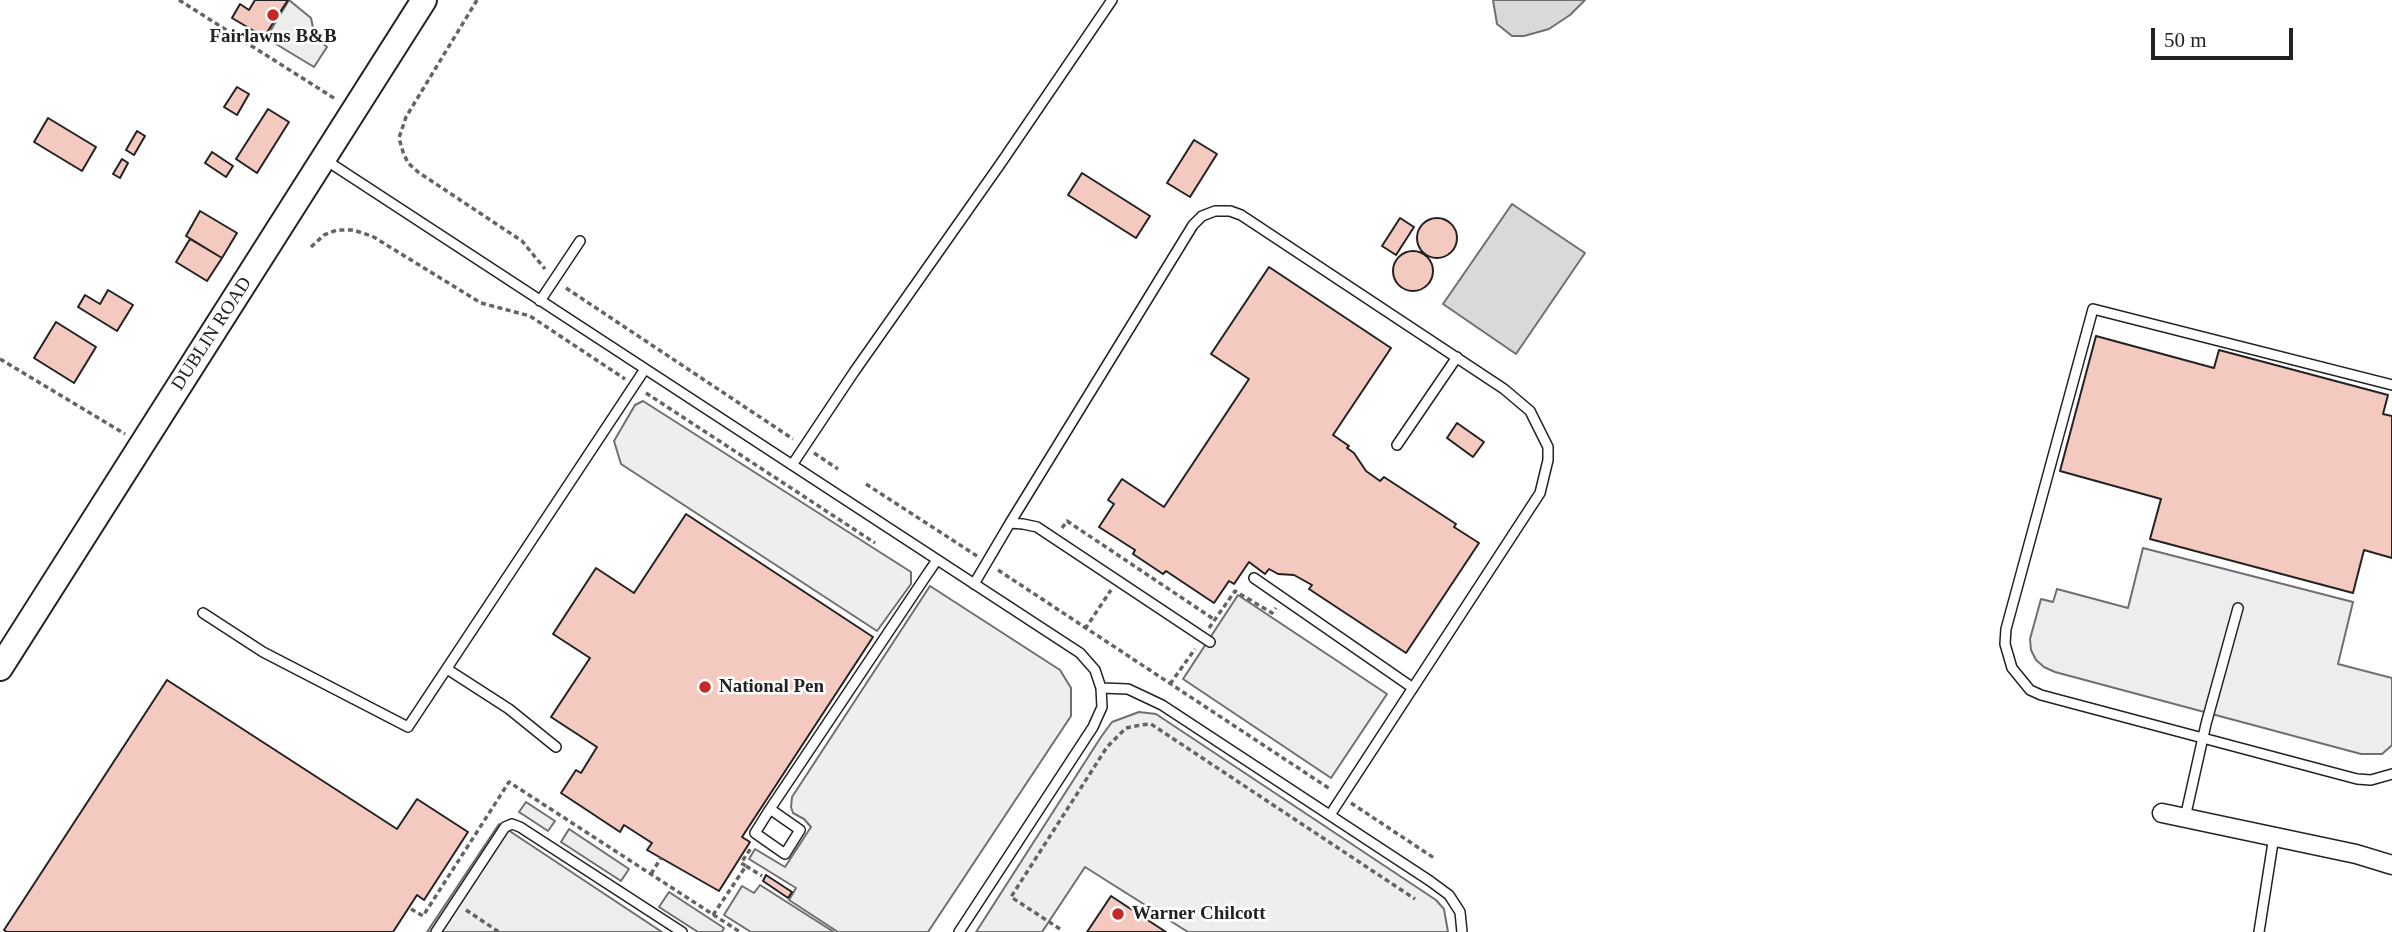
<!DOCTYPE html>
<style>
body{margin:0}
#map{position:relative;width:2392px;height:932px;overflow:hidden;background:#fff;font-family:Georgia,serif}
canvas{display:block}
.scale{position:absolute;left:2151px;top:28px;width:142px;height:32px;box-sizing:border-box;border:4px solid #222;border-top:0;padding-left:9px;font-size:21px;line-height:24px;white-space:nowrap;color:#222;-webkit-text-stroke:5px #fff;paint-order:stroke}
</style>
<div id="map">
<canvas width="2392" height="932"></canvas>
<div class="scale">50 m</div>
</div>
<script>
const g = document.querySelector('canvas').getContext('2d');
g.lineJoin = 'round';
function fill(path, color) { g.fillStyle = color; g.fill(path, 'evenodd'); }
const toPath = rows => new Path2D(rows.map(r => 'M' + r).join(''));
function stroke(path, color, width, dash) { g.strokeStyle = color; g.lineWidth = width; g.lineCap = dash ? 'butt' : 'round'; g.setLineDash(dash || []); g.stroke(path); }
function drawText(font, color, halo, rows, align = 'center') {
  g.font = font + ' Georgia,serif'; g.lineWidth = 5; g.setLineDash([]); g.textBaseline = 'middle'; g.strokeStyle = halo; g.fillStyle = color; for (const [text, x, y, turn = 0] of rows) {
    g.save(); g.translate(x, y); g.rotate((+turn || 0) * Math.PI / 180); g.textAlign = isNaN(turn) ? turn : align; if (halo) g.strokeText(text, 0, 0); g.fillText(text, 0, 0); g.restore();
  }
}
const green = toPath([
 [643,401,911,572,911,584,877,631,621,464,614,441,635,405,643,401],
 [930,586,1060,670,1071,688,1071,716,928,932,838,932,789,900,796,888,749,859,755,849,785,867,811,827,804,819,793,813,791,807,792,797,930,586],
 [1139,712,1156,714,1436,900,1444,909,1448,932,1188,932,1085,867,1042,932,976,932,1101,737,1112,722,1139,712]
]);
fill(green, '#eee');
stroke(green, '#6f6f6f', 2);
const parking = toPath([
 [289,0,311,18,315,37,327,47,314,67,266,38,289,0],
 [2143,548,2353,602,2338,664,2392,678,2392,745,2390,747,2382,754,2361,754,2055,672,2044,667,2036,660,2031,650,2030,639,2041,599,2053,602,2057,589,2128,608,2143,548],
 [1238,595,1387,694,1331,778,1183,679,1238,595],
 [526,802,555,821,548,831,519,812,526,802],
 [499,824,662,932,427,932,499,824],
 [569,829,629,869,621,881,561,842,569,829],
 [760,885,834,932,751,932,724,915,742,886,754,893,760,885],
 [669,892,724,928,722,932,698,932,659,907,669,892]
]);
fill(parking, '#ededed');
stroke(parking, '#6f6f6f', 2);
const water = toPath([
 [1493,0,1585,0,1570,15,1549,29,1524,36,1512,36,1497,24,1493,0],
 [1512,204,1585,253,1516,354,1443,304,1512,204]
]);
fill(water, '#d9d9d9');
stroke(water, '#6f6f6f', 2);
const building = toPath([
 [255,0,288,0,264,37,232,18,240,4,249,10,255,0],
 [237,87,249,94,237,115,224,107,237,87],
 [268,109,289,122,257,173,236,159,268,109],
 [48,118,96,147,82,171,34,142,48,118],
 [137,131,145,136,134,155,126,150,137,131],
 [1194,140,1217,154,1190,197,1167,183,1194,140],
 [212,152,233,166,226,177,205,163,212,152],
 [122,159,128,163,120,178,113,174,122,159],
 [1082,173,1150,216,1136,238,1068,195,1082,173],
 [200,211,237,233,222,258,186,236,200,211],
 '1417 238a20 20 0 1 1 40 0a20 20 0 1 1-40 0Z',
 [1400,218,1414,227,1396,255,1382,246,1400,218],
 [190,239,222,258,207,281,176,262,190,239],
 '1393 271a20 20 0 1 1 40 0a20 20 0 1 1-40 0Z',
 [1269,267,1391,348,1333,435,1349,446,1347,448,1354,453,1366,471,1380,481,1384,477,1456,524,1454,527,1479,543,1406,653,1309,589,1312,585,1294,575,1278,574,1269,569,1265,574,1249,562,1234,584,1229,581,1214,603,1166,571,1163,574,1133,554,1135,550,1099,527,1114,504,1108,500,1122,479,1164,507,1249,379,1211,354,1269,267],
 [108,290,133,305,117,331,78,307,85,295,100,304,108,290],
 [56,322,96,347,74,383,34,358,56,322],
 [2096,336,2214,368,2219,350,2388,395,2383,414,2392,416,2392,558,2364,550,2353,593,2150,539,2161,499,2060,471,2096,336],
 [1457,423,1484,442,1473,457,1447,438,1457,423],
 [686,514,873,637,742,837,750,842,719,891,647,850,652,843,624,825,620,832,561,793,576,770,581,773,597,747,551,717,590,658,553,634,596,568,634,593,686,514],
 [167,680,397,829,417,799,468,832,424,900,417,895,393,932,7,932,4,930,167,680],
 [766,875,792,892,788,898,763,881,766,875],
 [1111,896,1166,932,1087,932,1111,896]
]);
fill(building, '#f3c9c0');
stroke(building, '#222', 2);
const service = toPath([
 [324,159,1080,653,1095,670,1101,688,1102,707,1093,727,959,932],
 [540,301,580,241],
 [2392,385,2093,309,2006,629,2005,644,2012,668,2030,690,2041,695,2357,779,2371,780,2392,774],
 [1397,445,1457,357],
 [792,465,854,372,1001,163,1112,0],
 [1010,523,1193,225,1202,216,1215,211,1230,211,1241,215,1504,389,1530,411,1548,447,1548,460,1540,493,1330,815],
 [1254,578,1413,688],
 [974,584,1010,523,1023,524,1037,527,1210,642],
 [203,613,263,652,408,727,645,369],
 [447,669,509,709,556,747],
 [1101,688,1128,689,1162,705,1430,881,1449,895,1460,912,1462,932],
 [770,809,800,830,785,854,755,833,770,809,926,576,937,560],
 [2185,818,2206,724,2238,608],
 [436,932,505,827,512,824,520,827,682,932],
 [2259,932,2274,836]
]);
const minor = toPath([
 [2162,813,2356,854,2392,865]
]);
const secondary = toPath([
 [0,668,424,0]
]);
stroke(service, '#222', 12);
stroke(minor, '#222', 21);
stroke(secondary, '#222', 28);
stroke(toPath([
 [179,0,337,100],
 [477,0,406,117,399,138,403,152,408,163,418,172,522,241,545,269],
 [311,247,324,235,337,230,353,230,372,236,481,303,530,316,625,379],
 [566,288,793,439],
 [0,359,125,434],
 [646,393,875,543],
 [814,453,838,469],
 [866,484,977,556],
 [1062,528,1067,521,1215,620],
 [998,570,1330,789],
 [1209,628,1235,591,1272,613,1276,608],
 [1085,629,1111,590],
 [1170,684,1195,649],
 [1351,803,1434,858],
 [746,866,762,876],
 [651,874,661,858],
 [411,909,423,916,509,782,740,932],
 [466,910,499,932],
 [713,915,746,866,741,863,751,848],
 [1060,929,1011,897,1107,747,1126,728,1141,725,1151,724,1415,899]
]), '#646464', 3.5, [5, 3.5]);
stroke(service, '#fff', 9);
stroke(minor, '#fff', 18);
stroke(secondary, '#fff', 24);
for (const [x, y, r, color] of [
 [273,15,7,"#c62828"],
 [705,687,7,"#c62828"],
 [1118,914,7,"#c62828"]
]) { const dot = new Path2D(); dot.arc(x, y, r, 0, 2 * Math.PI); g.fillStyle = color; g.fill(dot); stroke(dot, '#fff', 2.5); }
drawText('bold 19px', '#222', '#fff', [
 ["Fairlawns B&B",273,37,"center"],
 ["National Pen",719,687],
 ["Warner Chilcott",1132,914]
], 'left');
drawText('19px', '#222', '#fff', [
 ["DUBLIN ROAD",212,334,-57]
]);
</script>
